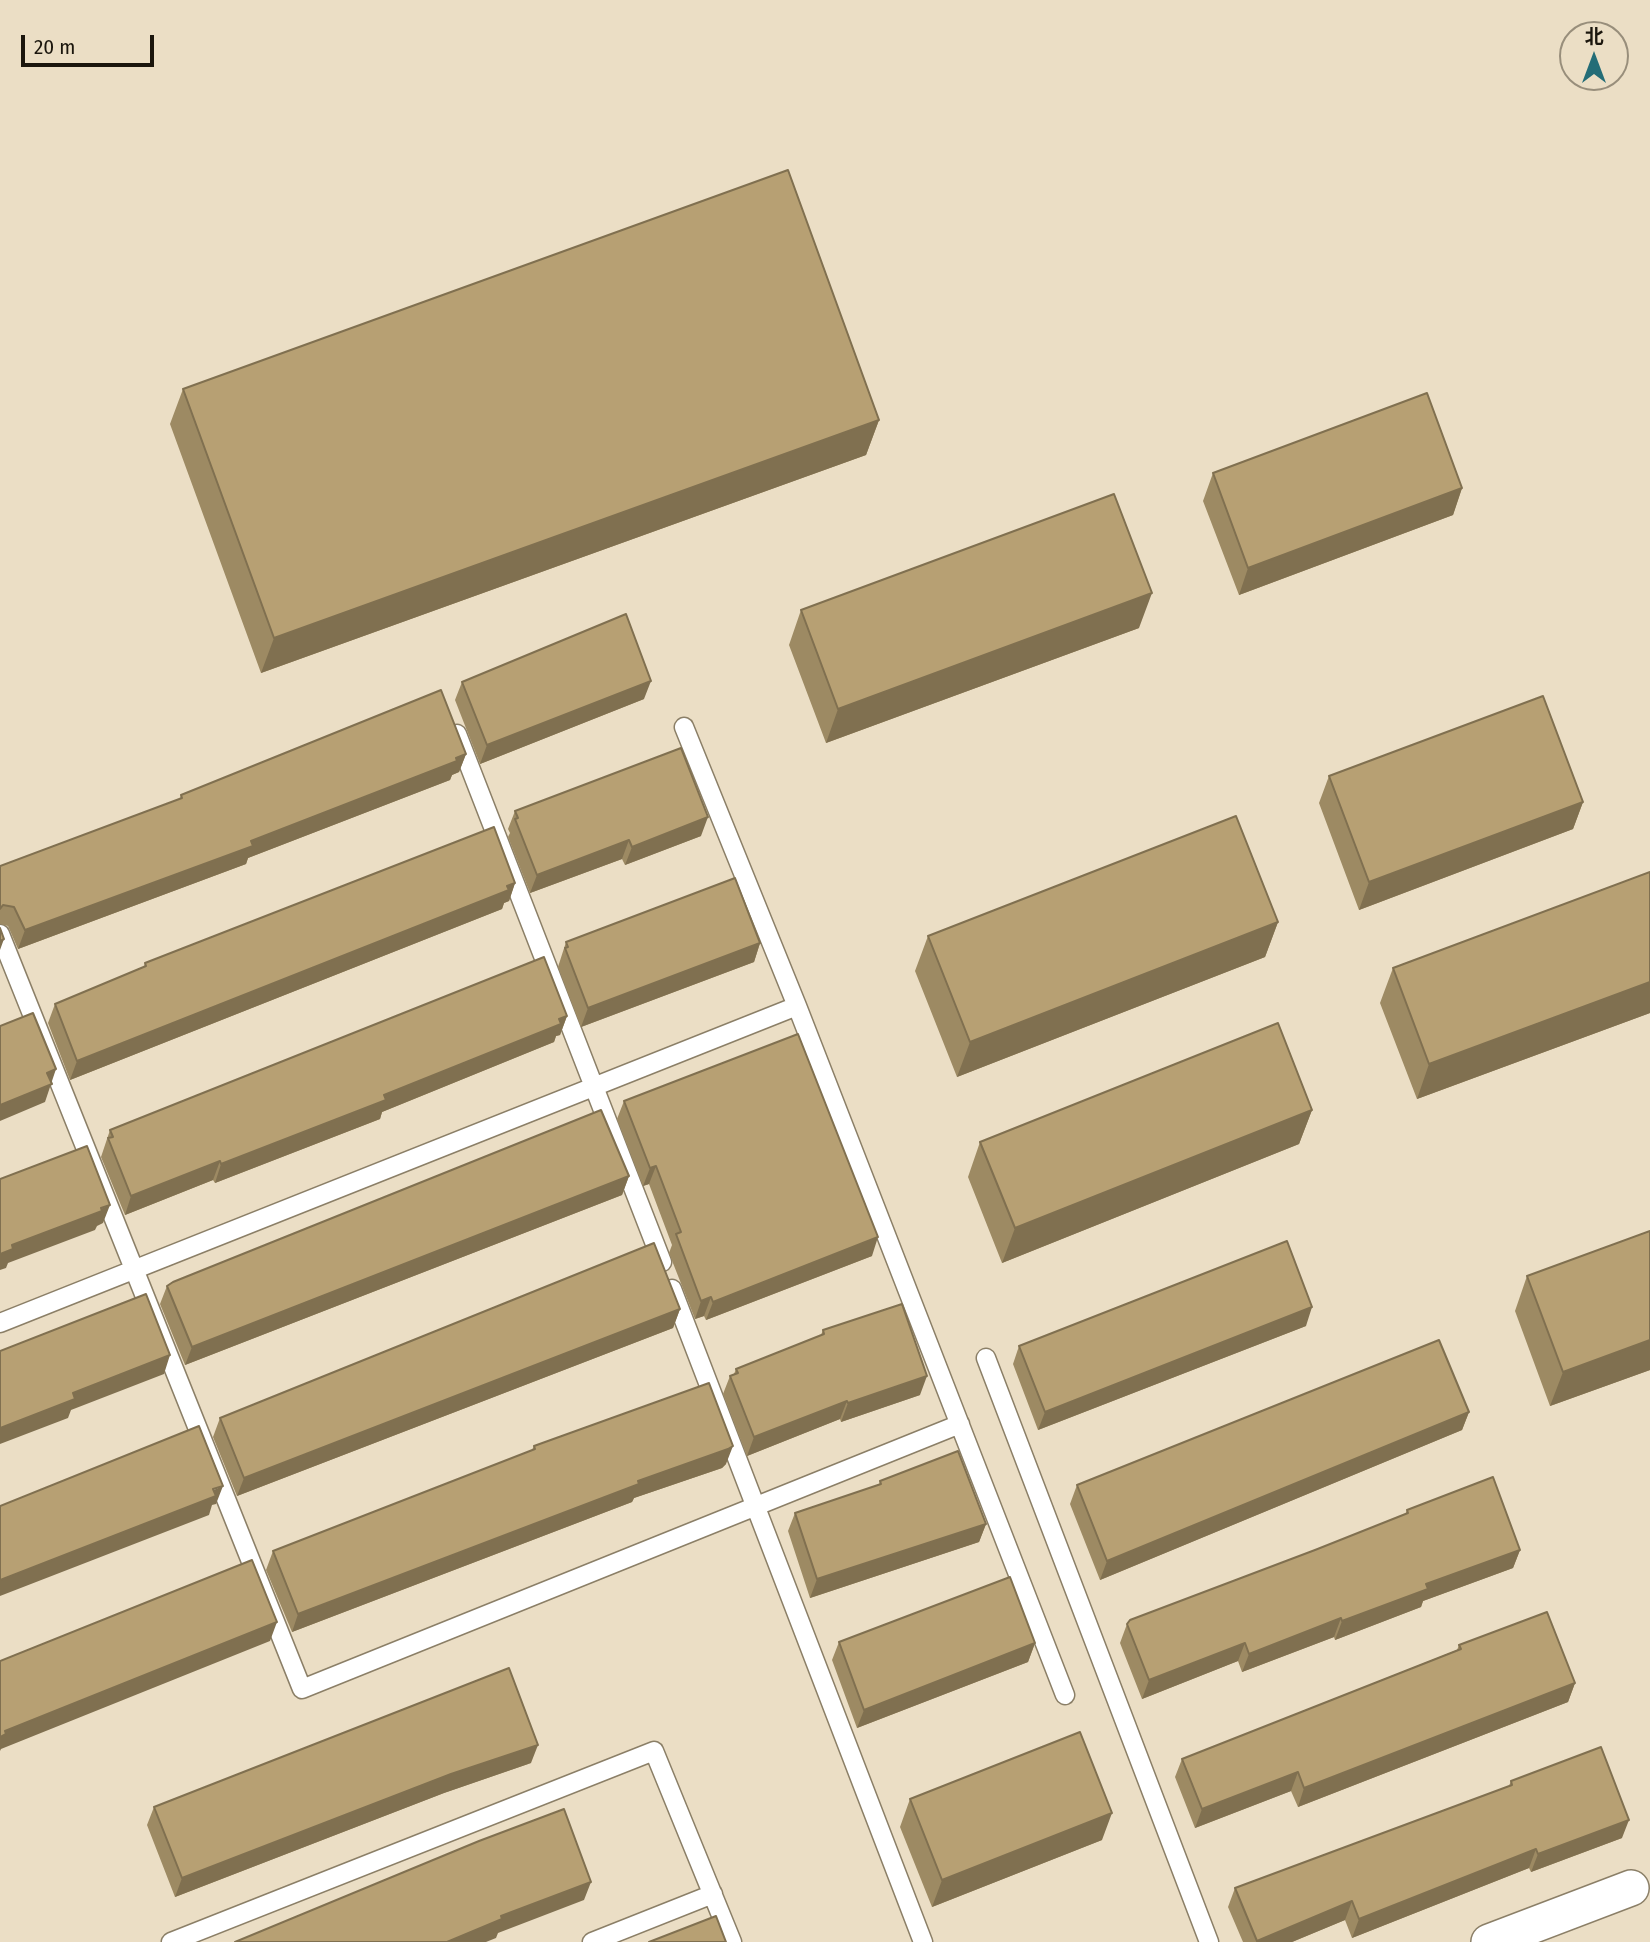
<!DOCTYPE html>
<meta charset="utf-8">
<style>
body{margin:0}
#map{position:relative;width:1650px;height:1942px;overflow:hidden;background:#ebdec5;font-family:"Fira Sans Condensed","Noto Sans SC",sans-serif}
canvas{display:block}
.north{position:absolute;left:1559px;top:21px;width:70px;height:70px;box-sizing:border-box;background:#ebdec5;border:2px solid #988e7b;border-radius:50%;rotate:0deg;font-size:19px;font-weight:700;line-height:28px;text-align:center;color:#1b160d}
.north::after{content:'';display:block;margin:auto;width:24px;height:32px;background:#246d77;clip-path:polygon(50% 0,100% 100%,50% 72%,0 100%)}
.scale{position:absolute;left:21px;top:35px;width:133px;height:32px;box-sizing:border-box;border:4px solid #1b160d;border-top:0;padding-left:9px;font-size:21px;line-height:24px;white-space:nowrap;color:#1b160d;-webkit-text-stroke:5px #ebdec5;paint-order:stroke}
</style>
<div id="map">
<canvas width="1650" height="1942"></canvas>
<div class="north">北</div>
<div class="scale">20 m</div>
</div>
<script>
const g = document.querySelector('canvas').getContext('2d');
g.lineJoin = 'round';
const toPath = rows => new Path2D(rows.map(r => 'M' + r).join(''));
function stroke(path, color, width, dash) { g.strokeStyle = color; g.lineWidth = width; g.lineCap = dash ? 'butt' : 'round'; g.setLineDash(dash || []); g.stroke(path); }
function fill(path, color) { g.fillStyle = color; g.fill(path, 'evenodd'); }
const lane = toPath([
 [684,727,797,1006,1065,1695],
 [457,734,662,1262],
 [0,934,302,1689,960,1424],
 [672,1289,923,1942],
 [0,1323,797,1006],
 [986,1358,1209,1942],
 [171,1942,654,1751,732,1942],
 [592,1942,713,1894]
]);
const street = toPath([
 [1489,1942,1631,1888]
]);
stroke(lane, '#8b7f67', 21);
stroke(street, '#8b7f67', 38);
stroke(lane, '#fff', 18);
stroke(street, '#fff', 35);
fill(toPath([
 [183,389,879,420,866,455,261,673,170,424],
 [1213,473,1462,488,1453,515,1239,595,1203,501],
 [801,610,1139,628,826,743,789,645],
 [462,682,644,699,480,764,455,700],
 [466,754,459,772,452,775,450,780,248,858,246,864,18,949,8,926,0,924,0,866,180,799,181,795],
 [1329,776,1583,802,1573,829,1359,910,1319,803],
 [515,811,701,836,625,865,622,859,530,893,508,837,510,833,508,829],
 [1650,872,1650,1013,1417,1099,1380,1003,1393,968],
 [515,883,509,901,504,903,502,909,70,1080,48,1023,55,1004,144,967,145,963],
 [1278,922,1265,957,957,1077,915,971,928,936],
 [566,942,760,943,754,962,581,1027,558,967],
 [567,1016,560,1035,556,1036,554,1042,382,1112,380,1119,215,1183,213,1180,125,1215,101,1157,110,1130],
 [624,1101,872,1256,706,1320,704,1316,695,1319,669,1253,672,1245,649,1184,643,1186,617,1119],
 [1312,1110,1299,1144,1002,1263,968,1177,980,1142],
 [629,1176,622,1195,185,1365,160,1304,167,1286],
 [1650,1231,1650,1370,1550,1406,1515,1311,1527,1276],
 [680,1309,673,1328,237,1496,213,1437,220,1418],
 [1306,1326,1038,1430,1013,1364,1019,1346],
 [823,1330,920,1395,841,1422,840,1419,747,1456,723,1394,730,1376,734,1374,736,1369,821,1335],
 [1469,1412,1462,1430,1100,1580,1070,1504,1077,1485],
 [534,1446,726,1464,722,1468,634,1498,632,1502,292,1632,266,1570,273,1551,532,1450],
 [880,1481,986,1524,979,1542,810,1598,788,1531,795,1513,879,1485],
 [1407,1510,1520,1550,1513,1568,1423,1601,1421,1607,1335,1640,1334,1637,1242,1672,1238,1661,1142,1699,1120,1643,1127,1624,1405,1515],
 [839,1642,1035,1643,1028,1662,857,1728,832,1660],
 [1459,1645,1575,1683,1568,1702,1298,1807,1291,1791,1195,1828,1175,1777,1182,1759,1457,1650],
 [531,1763,444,1793,175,1897,147,1825,154,1807],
 [1511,1781,1622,1838,1531,1872,1529,1868,1352,1938,1345,1920,1292,1942,1243,1942,1228,1907,1235,1888,1509,1786],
 [910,1799,1102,1840,932,1907,900,1827]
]), '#9d8a63');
fill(toPath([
 [879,420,866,455,261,673,274,638],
 [1462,488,1453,515,1239,595,1248,568],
 [1152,593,1139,628,826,743,838,709],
 [651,681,644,699,480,764,487,745],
 [466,754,459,772,452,775,450,780,248,858,246,864,18,949,25,930],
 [1583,802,1573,829,1359,910,1369,882],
 [708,817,701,836,625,865,632,847],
 [629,840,622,859,530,893,537,875],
 [515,883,509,901,504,903,502,909,70,1080,77,1061],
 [1278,922,1265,957,957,1077,970,1042],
 [4,939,0,950,0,941],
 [760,943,754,962,581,1027,588,1008],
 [1650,982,1650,1013,1417,1099,1429,1064],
 [567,1016,560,1035,556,1036,554,1042,382,1112,380,1119,215,1183,221,1164,384,1095],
 [56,1069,45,1102,0,1121,0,1105,47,1073],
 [1312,1110,1299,1144,1002,1263,1015,1228],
 [220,1161,213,1180,125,1215,131,1196],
 [656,1166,649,1184,643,1186,650,1168],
 [629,1176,622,1195,185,1365,192,1347],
 [110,1205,103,1223,97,1226,95,1230,8,1263,6,1268,0,1270,0,1254,12,1245],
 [878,1237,872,1256,706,1320,713,1302],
 [711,1297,704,1316,695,1319,701,1301],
 [1312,1307,1306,1326,1038,1430,1045,1412],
 [680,1309,673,1328,237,1496,244,1478],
 [1650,1340,1650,1370,1550,1406,1563,1372],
 [170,1355,164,1374,71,1410,68,1418,0,1444,0,1428,73,1393],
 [927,1376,920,1395,841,1422,848,1403],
 [847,1401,840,1419,747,1456,754,1437],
 [1469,1412,1462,1430,1100,1580,1107,1561],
 [733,1446,726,1464,722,1468,634,1498,632,1502,292,1632,298,1614,638,1481],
 [223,1486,216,1504,212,1505,209,1515,0,1596,0,1580],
 [986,1524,979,1542,810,1598,817,1579],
 [1520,1550,1513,1568,1423,1601,1421,1607,1335,1640,1342,1621,1426,1584],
 [1341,1618,1334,1637,1242,1672,1249,1654],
 [277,1622,270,1641,1,1749,0,1751,0,1737,5,1731],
 [1035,1643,1028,1662,857,1728,864,1710],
 [1245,1643,1238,1661,1142,1699,1149,1680],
 [1575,1683,1568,1702,1298,1807,1304,1788],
 [538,1745,531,1763,444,1793,175,1897,182,1878,451,1774],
 [1298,1772,1291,1791,1195,1828,1202,1809],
 [1112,1813,1102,1840,932,1907,942,1880],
 [1629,1820,1622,1838,1531,1872,1538,1854],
 [1536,1849,1529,1868,1352,1938,1359,1919],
 [591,1882,584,1900,498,1933,496,1938,486,1942,447,1942,501,1916],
 [1352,1901,1345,1920,1292,1942,1256,1942]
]), '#807050');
const building = toPath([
 [788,170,879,420,274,638,183,389,788,170],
 [1427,393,1462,488,1248,568,1213,473,1427,393],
 [1114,494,1152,593,838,709,801,610,1114,494],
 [626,614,651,681,487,745,462,682,626,614],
 [441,690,466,754,456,758,457,761,251,841,253,846,25,930,14,907,3,905,0,909,0,866,182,798,181,795,441,690],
 [1543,696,1583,802,1369,882,1329,776,1543,696],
 [681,748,708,817,632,847,629,840,537,875,515,819,518,818,515,811,681,748],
 [1236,816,1278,922,970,1042,928,936,1236,816],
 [494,827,515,883,507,886,509,890,77,1061,55,1004,146,966,145,963,494,827],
 [1650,872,1650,982,1429,1064,1393,968,1650,872],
 [735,878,760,943,588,1008,565,948,568,947,566,942,735,878],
 [0,928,4,939,0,941,0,928],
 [544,957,567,1016,559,1019,561,1024,384,1095,386,1100,221,1164,220,1161,131,1196,108,1138,113,1137,110,1130,544,957],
 [33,1013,56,1069,47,1073,52,1084,0,1105,0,1026,33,1013],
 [1278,1023,1312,1110,1015,1228,980,1142,1278,1023],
 [798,1034,878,1237,713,1302,711,1297,701,1301,676,1234,681,1232,656,1166,650,1168,624,1101,798,1034],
 [601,1110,629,1176,192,1347,167,1286,173,1282,601,1110],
 [87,1146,110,1205,101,1208,102,1211,12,1245,13,1249,0,1254,0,1179,87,1146],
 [1650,1231,1650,1340,1563,1372,1527,1276,1650,1231],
 [1287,1241,1312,1307,1045,1412,1019,1346,1287,1241],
 [654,1243,680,1309,244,1478,220,1418,654,1243],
 [146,1294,170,1355,73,1393,75,1399,0,1428,0,1351,146,1294],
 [902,1304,927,1376,848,1403,847,1401,754,1437,730,1376,738,1373,736,1369,824,1334,823,1330,902,1304],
 [1439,1340,1469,1412,1107,1561,1077,1485,1439,1340],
 [709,1383,733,1446,728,1449,638,1481,639,1484,298,1614,273,1551,535,1449,534,1446,709,1383],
 [199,1426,223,1486,213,1489,216,1496,0,1580,0,1506,199,1426],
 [958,1451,986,1524,817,1579,795,1513,881,1484,880,1481,958,1451],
 [1493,1477,1520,1550,1426,1584,1428,1589,1342,1621,1341,1618,1249,1654,1245,1643,1149,1680,1127,1624,1130,1620,1315,1550,1408,1513,1407,1510,1493,1477],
 [252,1560,277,1622,5,1731,6,1734,0,1737,0,1661,252,1560],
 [1010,1577,1035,1643,864,1710,839,1642,1010,1577],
 [1547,1612,1575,1683,1304,1788,1298,1772,1202,1809,1182,1759,1461,1649,1459,1645,1547,1612],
 [509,1668,538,1745,451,1774,182,1878,154,1807,509,1668],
 [1080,1732,1112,1813,942,1880,910,1799,1080,1732],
 [1601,1747,1629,1820,1538,1854,1536,1849,1359,1919,1352,1901,1257,1941,1235,1888,1512,1785,1511,1781,1601,1747],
 [564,1809,591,1882,501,1916,502,1919,447,1942,235,1942,479,1841,564,1809],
 [716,1916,726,1942,649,1942,716,1916]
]);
fill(building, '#b7a073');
stroke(building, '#807050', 2);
</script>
